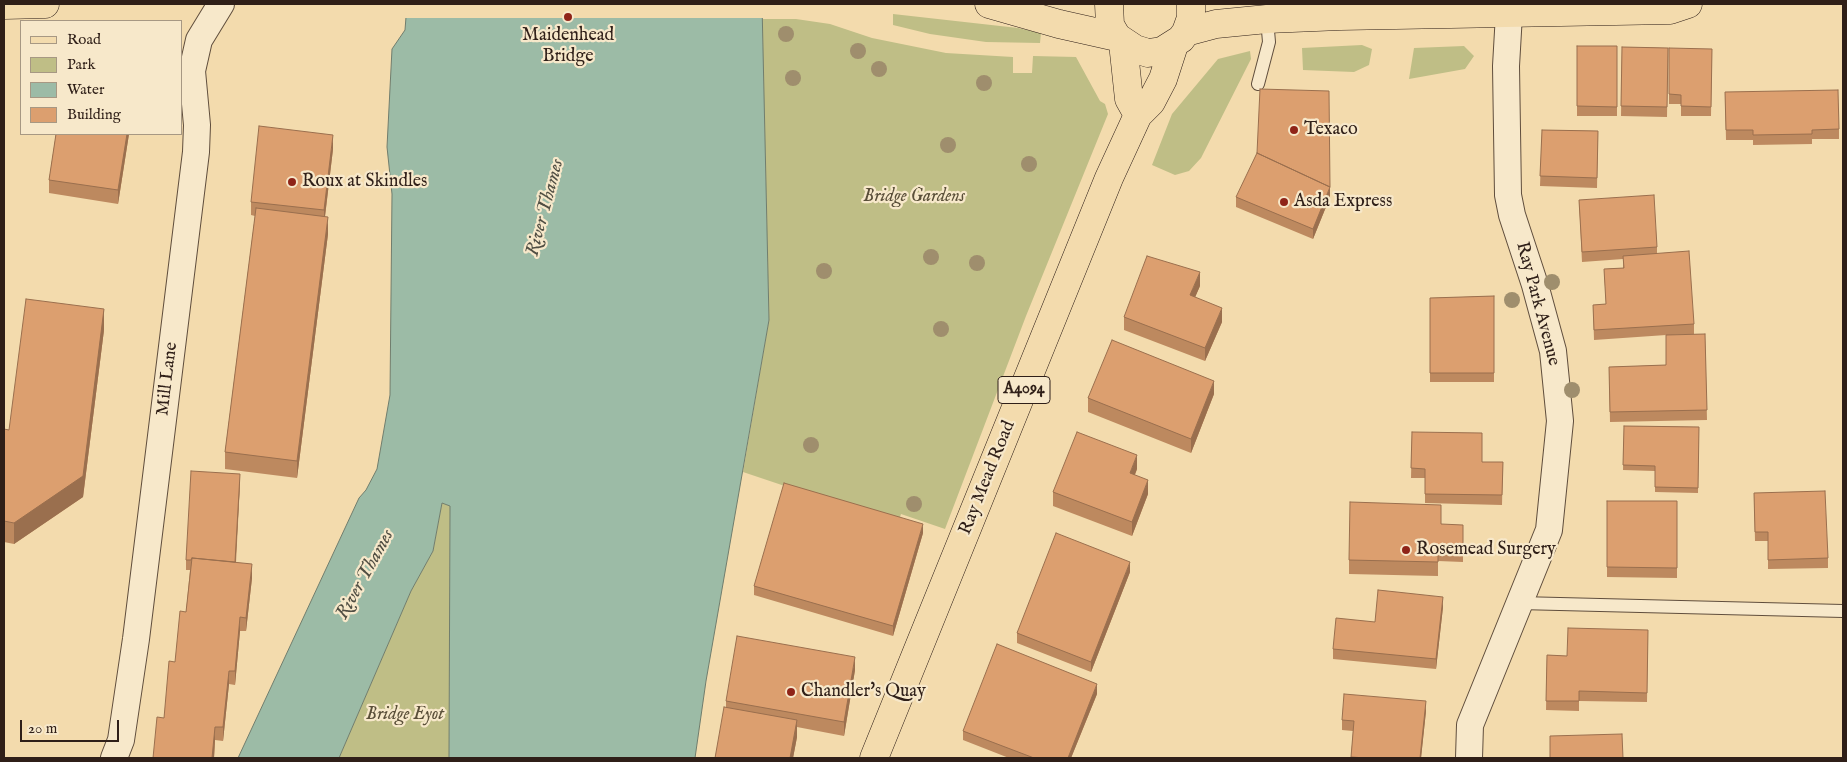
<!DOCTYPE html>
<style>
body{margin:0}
#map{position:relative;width:1847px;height:762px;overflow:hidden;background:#f3dbad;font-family:"IM FELL English",serif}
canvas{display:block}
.frame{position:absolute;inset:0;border:5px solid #2f1f18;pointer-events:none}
.legend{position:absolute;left:20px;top:20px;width:162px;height:115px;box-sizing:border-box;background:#f7e8ca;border:1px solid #a79883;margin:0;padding:6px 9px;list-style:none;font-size:15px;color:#2f1f18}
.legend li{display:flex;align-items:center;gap:10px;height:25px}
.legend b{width:25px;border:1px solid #a79883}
.scale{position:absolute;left:20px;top:720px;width:99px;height:22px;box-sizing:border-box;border:2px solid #2f1f18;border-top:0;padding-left:6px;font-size:15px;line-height:18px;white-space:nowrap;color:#2f1f18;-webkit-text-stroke:4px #f7e8ca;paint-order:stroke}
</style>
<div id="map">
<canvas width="1847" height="762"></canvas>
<div class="frame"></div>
<ul class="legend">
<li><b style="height:6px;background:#f3dbad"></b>Road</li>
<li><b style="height:14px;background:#bfbe86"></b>Park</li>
<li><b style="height:14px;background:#9cbba6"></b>Water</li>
<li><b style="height:14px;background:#dc9f6f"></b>Building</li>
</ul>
<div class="scale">20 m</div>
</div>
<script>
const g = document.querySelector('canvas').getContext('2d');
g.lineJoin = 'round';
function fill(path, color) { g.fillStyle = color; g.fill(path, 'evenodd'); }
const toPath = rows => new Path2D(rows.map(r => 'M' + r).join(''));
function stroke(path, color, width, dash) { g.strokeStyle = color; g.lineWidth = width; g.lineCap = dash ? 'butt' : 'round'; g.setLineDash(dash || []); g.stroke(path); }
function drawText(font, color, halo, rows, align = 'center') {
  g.font = font + ' "IM FELL English",serif'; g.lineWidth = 4.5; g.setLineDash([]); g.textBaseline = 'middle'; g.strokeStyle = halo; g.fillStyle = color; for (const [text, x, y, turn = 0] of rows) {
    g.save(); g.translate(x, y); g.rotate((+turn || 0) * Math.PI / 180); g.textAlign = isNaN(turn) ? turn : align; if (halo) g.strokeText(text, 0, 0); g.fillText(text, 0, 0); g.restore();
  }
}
fill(toPath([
 [893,14,1018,28,1041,33,1040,43,986,42,930,34,893,25],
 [762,19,796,19,830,24,872,38,946,53,1013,57,1013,73,1032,73,1033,56,1076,57,1100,101,1105,104,1108,114,1026,316,945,529,901,514,898,524,743,472,769,320],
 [1362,45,1372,49,1369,65,1354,72,1303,70,1302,48],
 [1464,46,1474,56,1465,69,1409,79,1414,48],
 [1250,51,1251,59,1201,158,1189,171,1175,175,1152,165,1172,114,1218,59],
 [442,503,450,506,449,758,339,758,411,591,433,551]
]), '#bfbe86');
const water = toPath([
 [407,4,762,4,769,320,706,681,695,758,449,758,450,506,442,503,433,551,411,591,339,758,238,758,359,498,366,490,377,469,390,395,392,194,387,147,392,49,405,30,407,4]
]);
fill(water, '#9cbba6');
stroke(water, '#707d6d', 1);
fill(toPath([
 [405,4,764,4,765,18,404,18]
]), '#f3dbad');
const service = toPath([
 [1258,84,1269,42,1267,19],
 [1519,603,1843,611]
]);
const minor = toPath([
 [114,758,121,740,136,639,196,152,197,125,192,71,199,40,221,4],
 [1469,758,1470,725,1549,530,1560,421,1553,351,1535,285,1512,215,1508,195,1506,66,1509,14]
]);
const primary = toPath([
 [989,4,1059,24,1117,37],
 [1109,4,1110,25,1117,37,1135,49,1148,53,1162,51,1181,39,1186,32,1191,18,1191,4],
 [4,5,45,4],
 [1186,32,1216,24,1267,19,1340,16,1670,10,1688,4],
 [1123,43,1129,99,1138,115],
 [874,758,1109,178,1138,115,1151,102,1163,79,1174,45]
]);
stroke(service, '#604e3d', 14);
stroke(minor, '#604e3d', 28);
stroke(primary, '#2f1f18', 29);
stroke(service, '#f7e8ca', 12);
stroke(minor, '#f7e8ca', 26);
stroke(primary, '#f3dbad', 28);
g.fillStyle = '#9f8e6d';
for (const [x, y] of [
 [786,34],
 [858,51],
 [879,69],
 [793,78],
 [984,83],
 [948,145],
 [1029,164],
 [931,257],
 [977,263],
 [824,271],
 [1552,282],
 [1512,300],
 [941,329],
 [1572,390],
 [811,445],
 [914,504]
]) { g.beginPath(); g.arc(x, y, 8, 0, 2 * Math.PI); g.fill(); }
fill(toPath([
 [1577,46,1617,46,1617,116,1577,116],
 [1622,47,1668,48,1667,117,1621,116],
 [1712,49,1711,116,1681,116,1681,104,1669,104,1669,94],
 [1725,92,1839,129,1839,139,1812,139,1812,144,1753,145,1753,140,1726,140],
 [1542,130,1598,131,1597,188,1540,186],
 [56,134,129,134,118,204,49,193,49,180],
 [333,149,325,217,328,234,297,478,225,469,225,452,255,216,251,215,251,202],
 [1236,197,1330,197,1313,239,1236,207],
 [1579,200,1657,247,1657,253,1694,324,1694,334,1672,335,1705,334,1707,420,1610,422,1609,367,1666,365,1666,335,1594,340,1593,305,1606,304,1604,269,1623,268,1623,259,1582,262],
 [1200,286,1195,297,1222,322,1205,361,1124,330,1124,317],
 [1494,296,1494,382,1430,382,1430,298],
 [104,330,83,497,14,544,4,542,4,429,9,430],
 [1214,394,1191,453,1088,412,1088,398],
 [1624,426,1699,427,1698,493,1655,492,1655,471,1623,470],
 [1412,432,1482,462,1503,462,1502,505,1425,503,1425,478,1411,478],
 [1137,469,1135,475,1148,494,1132,536,1053,506,1053,492],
 [240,483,236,563,252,578,246,631,240,631,235,685,229,684,223,741,215,740,214,758,153,758,164,718,186,612,190,570,186,570,186,560],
 [1754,493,1828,558,1828,568,1768,569,1768,541,1755,541],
 [1607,501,1677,501,1677,578,1607,577],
 [1463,525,1463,562,1438,561,1438,576,1349,574,1349,560],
 [923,533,893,636,754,595,754,586],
 [1130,572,1091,672,1017,643,1017,633],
 [1443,607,1436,669,1333,659,1333,649,1375,622],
 [1648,630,1647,702,1579,701,1579,711,1546,710,1547,655,1567,656],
 [855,670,844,736,797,727,797,737,793,758,715,758,726,707,726,701],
 [1097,694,1071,758,1009,758,963,740,963,731],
 [1426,711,1421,758,1351,758,1353,731,1342,730,1342,720]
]), '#bd895f');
fill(toPath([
 [127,134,129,134,118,204,118,190],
 [333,135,333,149,324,224,324,210],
 [1330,187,1330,197,1313,239,1313,229],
 [328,217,328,234,297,478,297,461],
 [1200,272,1200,286,1190,309,1190,295],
 [1222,308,1222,322,1205,361,1205,348],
 [104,309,104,330,83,497,14,544,14,523],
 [1214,381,1214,394,1191,453,1191,439],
 [1137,455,1137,469,1130,486,1130,473],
 [240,474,240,483,235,572,235,562],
 [1148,480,1148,494,1132,536,1132,522],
 [923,524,923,533,893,636,893,626],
 [1130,562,1130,572,1091,672,1091,662],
 [252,564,252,578,246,631,246,618],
 [1443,597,1443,607,1436,669,1436,659],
 [240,617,240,631,235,685,235,671],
 [855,657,855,670,844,736,844,722],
 [229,671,229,684,223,741,223,727],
 [1097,684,1097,694,1071,758,1068,758],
 [1426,701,1426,711,1421,758,1420,758],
 [797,720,797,737,793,758,790,758],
 [215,727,215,740,214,758,212,758]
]), '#9a6f4e');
const building = toPath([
 [1577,46,1617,46,1617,107,1577,106,1577,46],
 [1622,47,1668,48,1667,107,1621,106,1622,47],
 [1669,48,1712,49,1711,107,1681,106,1681,95,1669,94,1669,48],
 [1260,89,1329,91,1330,187,1257,153,1260,89],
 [1838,90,1839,129,1812,130,1812,134,1753,135,1753,130,1726,130,1725,92,1838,90],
 [259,126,333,135,324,210,251,202,259,126],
 [1542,130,1598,131,1597,178,1540,176,1542,130],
 [56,134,127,134,118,190,49,180,56,134],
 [1257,153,1330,187,1313,229,1236,197,1257,153],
 [1654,195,1657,247,1582,252,1579,200,1654,195],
 [256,208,328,217,297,461,225,452,256,208],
 [1689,251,1694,324,1594,330,1593,305,1606,304,1604,269,1624,268,1623,256,1689,251],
 [1147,256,1200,272,1190,295,1222,308,1205,348,1124,317,1147,256],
 [1494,296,1494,373,1430,373,1430,298,1494,296],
 [26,299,104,309,83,476,14,523,4,521,4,429,9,430,26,299],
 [1705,334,1707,410,1610,412,1609,367,1666,365,1666,335,1705,334],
 [1112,340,1214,381,1191,439,1088,398,1112,340],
 [1624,426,1699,427,1698,488,1655,487,1655,466,1623,465,1624,426],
 [1077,432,1137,455,1130,473,1148,480,1132,522,1053,492,1077,432],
 [1412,432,1482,433,1482,462,1503,462,1502,495,1425,494,1425,469,1411,468,1412,432],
 [191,471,240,474,235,562,192,558,191,560,186,560,191,471],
 [784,483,923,524,893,626,754,586,784,483],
 [1825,491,1828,558,1768,560,1768,532,1755,532,1754,493,1825,491],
 [1607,501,1677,501,1677,568,1607,567,1607,501],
 [1350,502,1441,505,1441,524,1463,525,1463,548,1438,548,1438,562,1349,560,1350,502],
 [1056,533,1130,562,1091,662,1017,633,1056,533],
 [192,558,252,564,246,618,240,617,235,671,229,671,223,727,215,727,212,758,153,758,157,717,164,718,169,661,175,662,180,611,186,612,192,558],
 [1378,590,1443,597,1436,659,1333,649,1336,618,1375,622,1378,590],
 [1568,628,1648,630,1647,693,1579,691,1579,701,1546,701,1547,655,1567,656,1568,628],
 [737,636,855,657,844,722,726,701,737,636],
 [997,644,1097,684,1068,758,1034,758,963,731,997,644],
 [1344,694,1426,701,1420,758,1366,758,1351,757,1354,721,1342,720,1344,694],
 [724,707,797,720,790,758,715,758,724,707],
 [1622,734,1623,758,1550,758,1550,736,1622,734]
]);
fill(building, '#dc9f6f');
stroke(building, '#9a6f4e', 1);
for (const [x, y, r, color] of [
 [568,17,5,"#8f2418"],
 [1294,130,5,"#8f2418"],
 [292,182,5,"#8f2418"],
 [1284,202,5,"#8f2418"],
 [1406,550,5,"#8f2418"],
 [791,692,5,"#8f2418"]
]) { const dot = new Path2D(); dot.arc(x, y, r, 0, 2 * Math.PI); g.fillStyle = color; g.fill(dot); stroke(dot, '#f7e8ca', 2); }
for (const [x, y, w] of [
 [1024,390,52]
]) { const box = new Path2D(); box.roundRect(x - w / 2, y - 13.5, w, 27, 4); g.fillStyle = '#f7e8ca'; g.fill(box); stroke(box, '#2f1f18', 1); }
drawText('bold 16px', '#2f1f18', null, [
 ["A4094",1024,390]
]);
drawText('18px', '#2f1f18', '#f7e8ca', [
 ["Maidenhead",568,36,"center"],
 ["Bridge",568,57,"center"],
 ["Texaco",1304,130],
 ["Roux at Skindles",302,182],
 ["Asda Express",1294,202],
 ["Rosemead Surgery",1416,550],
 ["Chandler's Quay",801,692]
], 'left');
drawText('italic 18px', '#5a4f39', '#f7e8ca', [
 ["Bridge Gardens",914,197],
 ["Bridge Eyot",405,715]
]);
drawText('18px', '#2f1f18', '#f7e8ca', [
 ["Ray Park Avenue",1537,304,75],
 ["Mill Lane",168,379,-83],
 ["Ray Mead Road",988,478,-68]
]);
drawText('italic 19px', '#504e43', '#f7e8ca', [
 ["River Thames",546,208,-75],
 ["River Thames",366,575,-61]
]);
</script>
